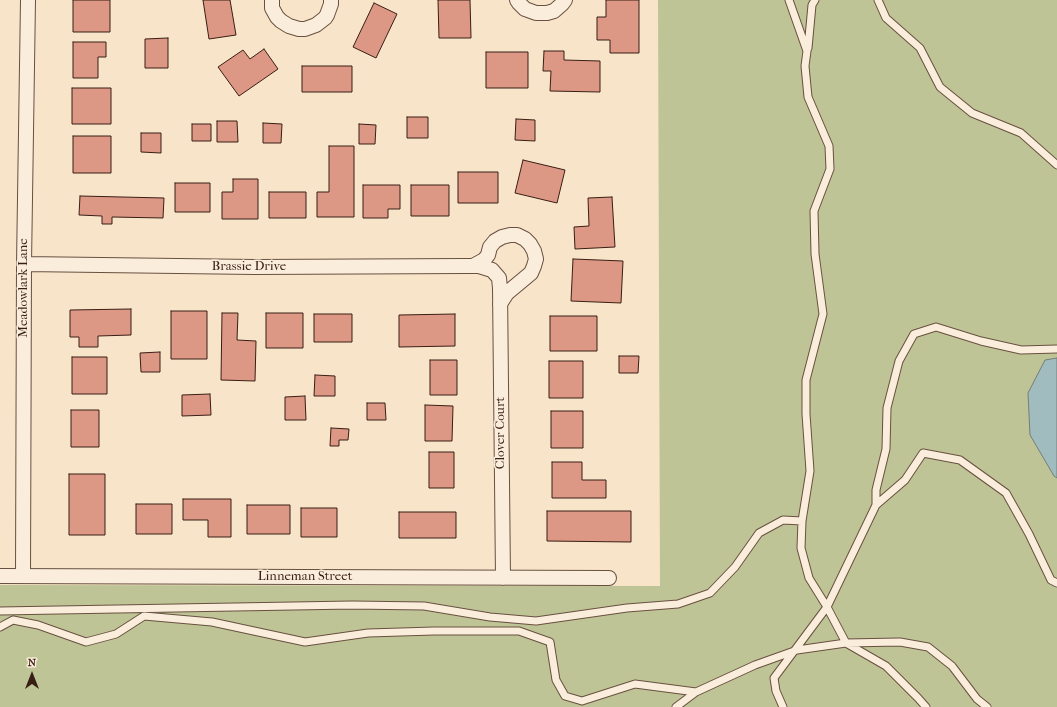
<!DOCTYPE html>
<style>
body{margin:0}
#map{position:relative;width:1057px;height:707px;overflow:hidden;background:#f8e4c8;font-family:"IM FELL French Canon",serif}
canvas{display:block}
.north{position:absolute;left:12px;top:655px;width:40px;height:40px;-webkit-text-stroke:3px #faeddb;paint-order:stroke;rotate:0deg;font-size:11px;font-weight:700;line-height:16px;text-align:center;color:#391e14}
.north::after{content:'';display:block;margin:auto;width:14px;height:18px;background:#391e14;clip-path:polygon(50% 0,100% 100%,50% 72%,0 100%)}
</style>
<div id="map">
<canvas width="1057" height="707"></canvas>
<div class="north">N</div>
</div>
<script>
const g = document.querySelector('canvas').getContext('2d');
g.lineJoin = 'round';
function fill(path, color) { g.fillStyle = color; g.fill(path, 'evenodd'); }
const toPath = rows => new Path2D(rows.map(r => 'M' + r).join(''));
function stroke(path, color, width, dash) { g.strokeStyle = color; g.lineWidth = width; g.lineCap = dash ? 'butt' : 'round'; g.setLineDash(dash || []); g.stroke(path); }
function drawText(font, color, halo, rows, align = 'center') {
  g.font = font + ' "IM FELL French Canon",serif'; g.lineWidth = 3; g.setLineDash([]); g.textBaseline = 'middle'; g.strokeStyle = halo; g.fillStyle = color; for (const [text, x, y, turn = 0] of rows) {
    g.save(); g.translate(x, y); g.rotate((+turn || 0) * Math.PI / 180); g.textAlign = isNaN(turn) ? turn : align; if (halo) g.strokeText(text, 0, 0); g.fillText(text, 0, 0); g.restore();
  }
}
fill(toPath([
 [658,0,1057,0,1057,707,0,707,0,585,660,586]
]), '#bec495');
const water = toPath([
 [1057,358,1057,478,1054,476,1030,435,1028,393,1045,360,1057,358]
]);
fill(water, '#a0bcbe');
stroke(water, '#777d7a', 1);
const building = toPath([
 [73,0,110,0,110,32,73,32,73,0],
 [203,0,230,0,236,35,209,39,203,0],
 [438,0,470,0,471,38,439,38,438,0],
 [606,0,639,0,639,53,610,53,610,40,597,40,597,17,606,17,606,0],
 [374,3,397,14,376,58,353,47,374,3],
 [168,38,168,68,145,68,145,39,168,38],
 [73,42,106,42,106,57,98,57,98,78,73,78,73,42],
 [264,49,278,69,239,96,218,67,243,50,250,59,264,49],
 [544,51,564,51,564,60,600,61,600,92,550,91,551,71,543,71,544,51],
 [486,52,528,52,528,88,486,88,486,52],
 [302,66,352,66,352,92,302,92,302,66],
 [72,88,111,88,111,124,72,124,72,88],
 [407,117,428,117,428,138,407,138,407,117],
 [516,119,535,120,535,141,515,140,516,119],
 [217,121,237,121,238,142,217,142,217,121],
 [263,123,282,124,281,143,263,143,263,123],
 [192,124,211,124,211,141,192,141,192,124],
 [359,124,376,125,375,144,359,144,359,124],
 [141,133,161,133,161,153,141,152,141,133],
 [73,136,111,136,111,173,73,173,73,136],
 [329,146,354,146,354,217,317,217,317,192,329,192,329,146],
 [523,160,565,170,557,203,515,193,523,160],
 [458,172,498,172,498,203,458,203,458,172],
 [233,179,258,179,258,219,222,219,222,192,233,192,233,179],
 [175,183,210,183,210,212,175,212,175,183],
 [363,185,400,185,400,209,388,209,388,218,363,218,363,185],
 [411,185,449,185,449,216,411,216,411,185],
 [269,192,306,192,306,218,269,218,269,192],
 [80,196,164,198,163,218,112,217,112,224,102,224,102,216,79,215,80,196],
 [612,197,615,247,575,249,574,227,589,226,588,198,612,197],
 [573,259,623,261,621,303,571,301,573,259],
 [131,309,131,335,98,336,98,347,79,347,79,337,70,337,70,310,131,309],
 [171,311,207,311,207,359,171,359,171,311],
 [222,313,238,313,237,340,256,341,255,381,221,380,222,313],
 [266,313,303,313,303,348,266,348,266,313],
 [314,314,352,314,352,342,314,342,314,314],
 [455,314,455,346,399,347,399,315,455,314],
 [550,316,597,316,597,351,550,351,550,316],
 [160,352,160,372,141,372,140,353,160,352],
 [619,356,639,356,638,373,619,373,619,356],
 [72,357,107,357,107,394,72,394,72,357],
 [430,360,457,360,457,395,430,395,430,360],
 [549,361,583,361,583,398,549,398,549,361],
 [315,375,335,376,335,396,314,396,315,375],
 [210,394,211,415,182,416,182,395,210,394],
 [305,396,306,420,285,420,285,397,305,396],
 [367,403,385,403,386,420,367,420,367,403],
 [425,405,453,406,452,441,425,441,425,405],
 [71,410,99,410,99,447,71,447,71,410],
 [551,411,583,411,583,448,551,448,551,411],
 [331,428,349,429,348,440,339,440,339,446,330,446,331,428],
 [429,452,454,452,454,488,429,488,429,452],
 [552,462,582,462,582,480,606,480,606,498,552,498,552,462],
 [69,474,105,474,105,535,69,535,69,474],
 [183,499,231,499,231,537,208,537,208,520,183,520,183,499],
 [136,504,172,504,172,534,136,534,136,504],
 [247,505,290,505,290,534,247,534,247,505],
 [301,508,337,508,337,537,301,537,301,508],
 [547,511,631,511,631,542,547,541,547,511],
 [399,512,456,512,456,538,399,538,399,512]
]);
fill(building, '#dc9785');
stroke(building, '#391e14', 1);
const lane = toPath([
 [878,0,886,18,920,48,940,87,972,113,1021,133,1057,165],
 [808,48,812,5,815,0],
 [876,505,876,490,886,449,887,408,899,361,914,334,936,327,981,341,1021,350,1057,349],
 [0,611,352,605,424,606,490,617,536,621,627,608,678,604,710,593,735,567,759,533,783,520,802,521],
 [0,627,13,620,38,625,86,642,116,634,144,616,212,622,305,642,368,633,434,631,519,631,550,642,556,680,565,696,582,701,635,684,696,692],
 [676,707,696,692,755,665,797,650,846,643,900,642,928,647,952,666,977,699,987,707],
 [783,707,776,691,774,678,827,607,809,578,801,548,802,521,810,471,806,414,806,380,823,314,815,254,814,211,830,169,829,146,808,97,805,66,807,51,789,0],
 [926,707,918,698,886,666,846,643,827,607,876,505,905,480,923,453,960,460,1006,493,1029,534,1051,580,1057,583]
]);
const street = toPath([
 [272,0,272,8,277,17,281,21,289,26,299,29,305,29,316,25,325,18,327,15,331,4,331,0],
 [517,0,519,3,525,9,536,13,547,13,554,11,562,4,565,0],
 [24,264,255,267,465,266,479,266,492,270,499,278,500,288,503,578],
 [473,266,484,260,488,255,490,247,495,241,502,237,510,235,517,235,525,239,530,244,534,251,536,259,534,266,531,273,507,293,500,304],
 [0,576,609,578],
 [23,576,24,264,28,0]
]);
stroke(lane, '#695041', 9);
stroke(street, '#695041', 16);
stroke(lane, '#faeddb', 7);
stroke(street, '#faeddb', 14);
drawText('13px', '#391e14', '#faeddb', [
 ["Brassie Drive",249,267],
 ["Meadowlark Lane",24,288,-90],
 ["Clover Court",501,433,-90],
 ["Linneman Street",305,577]
]);
</script>
